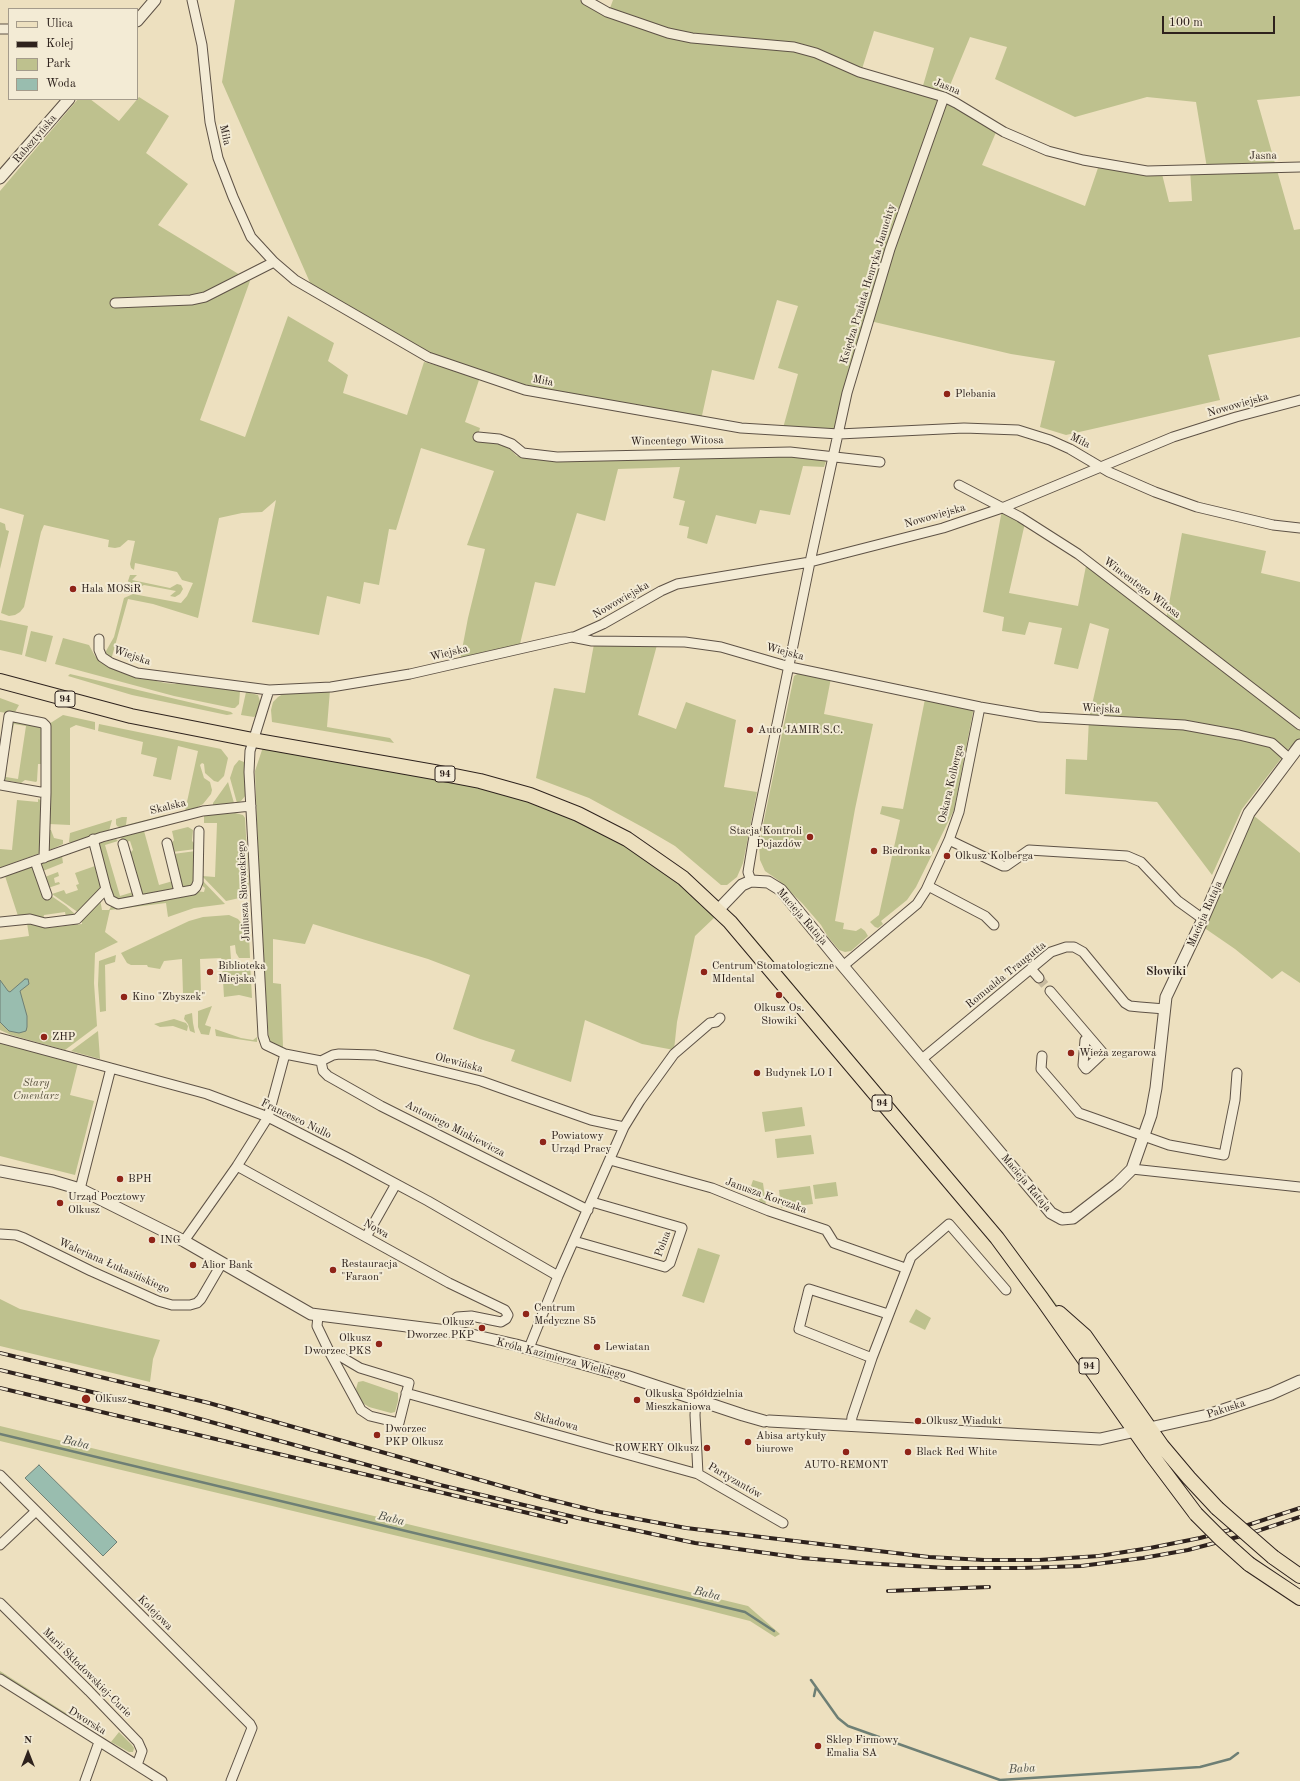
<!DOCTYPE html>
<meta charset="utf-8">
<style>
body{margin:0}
#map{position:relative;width:1300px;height:1781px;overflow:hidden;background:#ede0bf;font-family:"Old Standard TT",serif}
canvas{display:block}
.legend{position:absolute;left:8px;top:8px;width:130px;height:92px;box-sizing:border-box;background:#f3ebd5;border:1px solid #a49b8b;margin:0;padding:5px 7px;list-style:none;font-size:12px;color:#2e221d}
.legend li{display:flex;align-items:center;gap:8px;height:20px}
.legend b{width:20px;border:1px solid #a49b8b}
.north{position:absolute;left:8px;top:1733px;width:40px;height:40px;-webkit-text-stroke:3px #f3ebd5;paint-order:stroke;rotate:0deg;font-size:11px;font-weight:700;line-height:16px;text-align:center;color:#2e221d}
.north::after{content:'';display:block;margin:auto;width:14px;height:18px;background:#2e221d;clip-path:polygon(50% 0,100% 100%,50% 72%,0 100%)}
.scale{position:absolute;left:1162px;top:16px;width:113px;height:18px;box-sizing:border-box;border:2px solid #2e221d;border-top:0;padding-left:5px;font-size:12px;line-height:14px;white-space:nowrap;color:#2e221d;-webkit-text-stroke:3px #f3ebd5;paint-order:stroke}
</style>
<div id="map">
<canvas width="1300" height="1781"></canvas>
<ul class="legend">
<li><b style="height:5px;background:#ede0bf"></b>Ulica</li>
<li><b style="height:5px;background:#2e221d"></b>Kolej</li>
<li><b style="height:11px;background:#bec18e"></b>Park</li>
<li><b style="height:11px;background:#99bdaf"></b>Woda</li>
</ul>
<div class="north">N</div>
<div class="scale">100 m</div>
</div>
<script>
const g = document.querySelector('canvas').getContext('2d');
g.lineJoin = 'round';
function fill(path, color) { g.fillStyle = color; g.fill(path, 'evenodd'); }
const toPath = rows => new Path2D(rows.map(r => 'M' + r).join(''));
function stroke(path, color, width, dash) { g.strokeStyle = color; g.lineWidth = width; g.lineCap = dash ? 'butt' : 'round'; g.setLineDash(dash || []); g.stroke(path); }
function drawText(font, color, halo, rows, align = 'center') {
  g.font = font + ' "Old Standard TT",serif'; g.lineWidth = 4; g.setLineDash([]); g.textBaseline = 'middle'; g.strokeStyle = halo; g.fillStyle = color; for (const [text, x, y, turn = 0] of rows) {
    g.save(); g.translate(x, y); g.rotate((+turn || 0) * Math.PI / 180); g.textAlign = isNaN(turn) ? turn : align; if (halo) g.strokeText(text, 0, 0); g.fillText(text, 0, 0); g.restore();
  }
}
fill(toPath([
 [235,0,580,0,664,34,787,48,957,105,997,130,982,165,1085,206,1100,162,1161,170,1169,202,1192,201,1190,169,1207,168,1196,102,1147,97,1075,117,995,79,1007,47,970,37,946,95,922,89,934,48,874,31,861,72,816,50,671,32,609,11,613,0,1300,0,1300,96,1257,100,1294,230,1300,229,1300,337,1208,355,1220,400,1066,435,1040,427,1055,361,1011,354,870,321,841,430,783,428,798,374,778,368,798,306,777,300,754,380,712,370,701,420,528,387,425,352,315,294,222,82],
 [139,97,169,116,146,153,188,184,158,225,250,281,200,420,245,437,288,316,334,343,328,361,348,375,343,393,407,415,424,362,480,377,465,422,480,428,477,439,497,442,510,449,517,456,525,457,766,454,820,458,826,461,824,467,803,466,790,515,760,510,756,524,716,515,707,544,687,538,689,527,679,525,685,501,673,498,680,467,618,469,605,521,577,513,555,586,535,582,520,644,460,660,468,618,485,549,467,545,494,471,421,448,396,530,389,529,379,585,364,582,360,604,327,596,319,635,252,622,276,500,262,512,242,513,219,518,198,618,153,604,128,599,111,660,106,655,106,651,114,637,124,598,133,594,181,603,187,596,193,583,182,580,177,572,135,563,134,570,131,568,130,564,135,541,128,540,120,547,115,548,108,547,109,540,44,525,41,532,24,607,20,612,15,615,9,616,1,613,24,515,0,508,0,191,78,99,90,99,119,121],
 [1002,510,1025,523,1009,593,1078,606,1087,561,1166,620,1182,533,1266,551,1261,573,1300,582,1300,756,1290,747,1242,809,1212,875,1157,802,1065,794,1066,759,1087,760,1089,718,1109,629,1090,623,1078,669,1054,664,1062,628,1029,622,1025,635,1002,631,1004,617,983,612],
 [0,522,5,524,6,530,9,531,0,569],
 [130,575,137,575,132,580,170,588,177,584,181,585,183,589,180,594,175,597,170,596,176,591,144,585,136,589,132,587,128,581],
 [0,620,28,626,22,655,0,650],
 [31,631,53,636,46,662,25,656],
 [63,638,89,645,95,656,100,661,143,678,165,683,175,684,179,682,240,691,239,704,235,708,232,708,174,696,55,664],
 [594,644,657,645,638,715,676,729,686,702,736,720,724,787,757,792,743,863,737,877,727,885,721,885,675,846,646,829,589,798,536,778,554,688,585,693],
 [799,673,831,678,824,714,873,724,855,809,835,921,844,923,843,929,856,931,861,928,865,931,868,936,851,951,845,952,839,950,828,937,821,925,802,903,778,880,765,871,760,860,759,844,794,676],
 [70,674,231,712,233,714,227,715,132,695,68,676],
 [330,690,327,727,390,738,394,743,272,722,271,710,273,702,278,697,286,692],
 [246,692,258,695,260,701,261,707,259,713,254,717,241,715],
 [0,698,19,705,14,714,0,712],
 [925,699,974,707,954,810,916,887,907,900,881,921,883,924,878,928,875,927,870,922,879,915,900,820,880,814,882,806,903,809],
 [63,715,95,722,95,730,76,725,70,728,70,825,49,824,49,724],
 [12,720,42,727,41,764,38,764,37,781,36,782,25,780,21,783,4,780,6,767,7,767,6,777,18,779,26,726,14,724,12,734,10,734],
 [99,724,221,749,228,758,224,776,218,782,214,781,205,773,204,764,202,763,200,765,204,778,210,782,212,790,211,794,203,804,196,808,185,811,198,751,178,746,171,780,153,776,157,758,141,754,143,742,98,731],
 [263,747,478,784,576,816,631,846,677,880,715,917,695,936,677,1022,674,1050,642,1044,585,1020,571,1082,511,1061,515,1050,480,1039,453,1029,470,975,428,959,313,924,305,944,273,939,273,983,281,984,283,1048,269,1043,260,905,255,771],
 [239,760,244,762,245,766,246,795,241,801,237,803,230,778,234,766],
 [228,782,234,803,213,805,213,803],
 [38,799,41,800,42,833,40,853,0,868,0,849,12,850,17,800,38,802],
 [235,813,243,815,245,818,249,887,244,897,226,901,202,876,215,877,217,823,204,823,204,815],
 [165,815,165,817,121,828,117,826,116,824,116,819,122,817,127,817,126,825],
 [1253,815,1300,853,1300,983,1282,971,1272,979,1235,949,1203,927],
 [112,820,109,831,71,843,69,842,70,833],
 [188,827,193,830,192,841,196,845,196,849,172,852,171,844,174,840,172,831],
 [48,830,51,830,54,838,63,840,63,844,52,849,49,849],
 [144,831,159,885,173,881,175,890,143,896,141,894,129,854,133,850,130,841,123,843,121,837],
 [116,839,118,841,105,845,120,896,133,892,135,897,121,901,112,898,99,845,100,843],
 [196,851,195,885,184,889,182,887,173,854],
 [62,856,63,863,43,871,41,863],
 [94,859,102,886,100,891,79,913,52,894,64,890,66,894,78,890,76,885,79,884,75,873,95,866],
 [31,867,34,868,50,895,66,906,76,915,66,917,65,912,44,915,43,920,18,916,5,876],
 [58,872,59,876,54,878,55,883,59,882,60,884,48,888,45,877],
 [201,879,225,904,194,908,168,917,166,903,110,910,105,932,118,942,95,953,94,983,97,1026,65,1050,11,1035,0,1030,0,940,29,936,27,923,46,928,82,924,82,918,100,899,102,910,109,910,112,905,195,891,204,892,205,888,200,884],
 [229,915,238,919,249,933,250,958,239,958,236,953,235,945,230,946,231,959,222,960,221,958,200,959,201,993,183,994,182,959,164,961,160,969,148,967,147,965,131,965,127,963,121,953,189,921,203,917],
 [750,933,974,1199,1012,1246,1060,1309,1054,1305,748,935],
 [116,955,115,962,105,965,106,1011,100,1012,98,985,99,961],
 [250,962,252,998,239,995,224,997,222,964],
 [212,1006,205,1025,211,1027,209,1035,201,1034,198,1027,198,1011],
 [192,1013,193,1023,195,1033,190,1031,188,1024,184,1019,185,1015],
 [174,1019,186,1023,188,1026,187,1031,173,1026,160,1027,154,1024],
 [215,1029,241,1038,253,1040,257,1037,257,1042,216,1036],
 [98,1031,100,1059,71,1051],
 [0,1043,78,1063,70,1095,94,1101,75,1175,0,1156],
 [802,1107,805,1126,765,1132,762,1112],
 [811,1135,814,1154,777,1158,775,1139],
 [753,1180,763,1183,766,1205,760,1203,758,1196,749,1192],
 [836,1182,838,1196,815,1199,813,1185],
 [810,1186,813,1204,781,1208,779,1190],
 [698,1248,720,1255,704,1303,682,1296],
 [0,1299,20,1309,160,1340,153,1359,150,1382,0,1346],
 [916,1309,931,1318,925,1330,909,1322],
 [363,1381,398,1393,398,1401,395,1412,391,1413,369,1407,361,1402,356,1389,358,1382],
 [0,1426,748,1606,780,1634,775,1637,750,1621,695,1607,0,1441],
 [0,1671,69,1715,68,1718,0,1675],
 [119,1732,131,1744,134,1748,133,1752,129,1752,111,1742]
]), '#bec18e');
const water = toPath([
 [25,979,28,979,29,984,20,991,27,1016,27,1027,26,1031,19,1033,9,1031,0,1022,0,980,8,991,10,992,25,979],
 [39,1465,117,1542,103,1556,25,1478,39,1465]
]);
fill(water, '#99bdaf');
stroke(water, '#6e7f75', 1);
stroke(toPath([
 [0,1434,745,1612,774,1631],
 [811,1680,838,1718,848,1726,1000,1780,1200,1767,1230,1759,1238,1753],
 [814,1696,816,1687]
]), '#6e7f75', 2.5);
stroke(toPath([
 [1039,978,1050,991]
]), '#c7ba9f', 9, [9, 4.5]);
const minor = toPath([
 [192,0,202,45,210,122,218,158,233,197,251,237,274,262,295,280,428,357,525,390,741,428,839,434,964,428,1018,430,1050,440,1070,449,1109,472,1155,492,1197,507,1273,525,1300,528],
 [586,0,607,12,668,33,692,38,794,47,816,53,859,72,944,97,956,103,1004,132,1048,151,1083,160,1147,171,1300,167],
 [0,29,9,29],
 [115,303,191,300,205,297,274,262],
 [478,437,499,439,512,444,523,453,557,457,790,452,880,462],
 [959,485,1020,517,1078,554,1300,725],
 [574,637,603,624,661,591,677,584,810,562,943,528,1002,508,1173,437,1236,417,1300,400],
 [99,639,99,650,102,657,111,663,137,673,269,690,331,687,410,674,572,637,592,641,685,642,721,647,790,667,980,707,1039,717,1184,725,1239,735,1272,743,1290,759],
 [0,778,9,716,43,723,46,726,46,793,0,785],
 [93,839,106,889],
 [949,840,1003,866,1006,866,1029,850,1127,856,1141,862,1178,901,1203,919],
 [167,843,179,892],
 [123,844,139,899],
 [44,858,46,793],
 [35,861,47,895],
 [0,873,102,837,203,811,251,806],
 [751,881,748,872,753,842,810,562,847,393,890,249,944,97],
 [928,886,985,916,994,925],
 [0,922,30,919,45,923,77,919,106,889,110,900,118,904,193,890,196,887,198,882,199,831],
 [843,966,917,904,926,890,949,840,959,812,980,707],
 [1031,969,1039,978],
 [1050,991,1103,1053,1086,1069,1083,1065,1085,1040,1089,1037],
 [0,1038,207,1094,268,1117,346,1157,428,1201,558,1276],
 [285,1054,321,1061,333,1055,339,1054,375,1055,481,1081,591,1120,624,1127],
 [1042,1056,1041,1069,1079,1113,1169,1145,1224,1155,1235,1100,1237,1073],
 [922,1059,1051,952,1066,947,1074,947,1083,952,1125,1003,1130,1006,1140,1007,1165,1009],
 [321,1061,323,1071,328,1076,381,1106,588,1210],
 [610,1160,712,1188,769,1211,826,1230,834,1243,905,1268],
 [237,1166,449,1283,505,1310,508,1315,506,1319,501,1322,471,1316,457,1317],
 [1132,1169,1300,1187],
 [80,1189,111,1068],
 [0,1234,16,1235,24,1238,91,1271,158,1301,172,1305,190,1305,197,1303,201,1299,222,1263],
 [366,1237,396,1184],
 [184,1241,237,1166,268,1117,285,1054,266,1045,263,1036,249,772,250,751,269,690],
 [574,1241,665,1267,670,1263,682,1228,592,1202],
 [318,1316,317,1326,330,1353,361,1410,370,1416,399,1423,409,1383,360,1368,338,1355,330,1353],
 [529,1348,558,1276,624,1127,640,1101,674,1054,710,1023,716,1022,720,1018],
 [872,1358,799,1329,809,1289,888,1314],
 [406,1393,698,1474,783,1523],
 [696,1400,695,1415,698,1474],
 [851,1426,852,1417,872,1358,911,1257,949,1224,1006,1290],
 [0,1475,250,1724,252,1728,231,1781],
 [0,1545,36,1511],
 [0,1603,89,1691,138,1742,142,1751,137,1765],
 [0,1679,162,1781],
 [85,1781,99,1742]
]);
const tertiary = toPath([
 [137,21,155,0],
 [0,178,69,99],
 [718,910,742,885,751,881,768,882,781,890,843,966,1051,1213,1062,1219,1073,1218,1117,1184,1132,1169,1151,1115,1156,1088,1166,997,1203,919,1249,813,1300,745],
 [0,1171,53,1181,80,1189,184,1241,311,1314,463,1333,516,1345,626,1376,743,1415,764,1421],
 [769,1421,1100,1439,1208,1415,1271,1394,1300,1381]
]);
const primary = toPath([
 [0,681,131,716,253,740,434,772,480,781,530,795,578,814,627,839,683,878,730,922,997,1238,1042,1299,1151,1454,1196,1514],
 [1059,1313,1085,1336,1162,1446,1189,1478,1217,1508],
 [1273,1557,1300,1576],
 [1249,1564,1300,1598]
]);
stroke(minor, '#5e5246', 11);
stroke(tertiary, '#5e5246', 13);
stroke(primary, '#2e221d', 16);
stroke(minor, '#f3ebd5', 9);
stroke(tertiary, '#f3ebd5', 11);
stroke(primary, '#ede0bf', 14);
const rail = toPath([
 [0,1353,209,1403,540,1497,600,1512,686,1528,870,1550,929,1557,984,1560,1039,1560,1099,1556,1150,1548,1200,1538,1248,1525,1300,1508],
 [0,1370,171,1411,440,1485,578,1518,695,1543,802,1558,863,1563,947,1568,1022,1568,1081,1566,1143,1558,1188,1550,1245,1535,1300,1517],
 [0,1388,566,1522],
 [888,1591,989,1587]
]);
stroke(rail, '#2e221d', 4);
stroke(rail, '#f3ebd5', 2.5, [8]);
const primaryBridge = toPath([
 [1217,1508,1273,1557],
 [1196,1514,1221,1539,1249,1564]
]);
stroke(primaryBridge, '#2e221d', 16, []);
stroke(primaryBridge, '#ede0bf', 14);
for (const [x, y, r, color] of [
 [947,394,4,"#8f2418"],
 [73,589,4,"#8f2418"],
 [750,730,4,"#8f2418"],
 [810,837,4,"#8f2418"],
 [874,851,4,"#8f2418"],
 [947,856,4,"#8f2418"],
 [210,972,4,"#8f2418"],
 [704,972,4,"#8f2418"],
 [779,995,4,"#8f2418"],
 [124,997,4,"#8f2418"],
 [44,1037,4,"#8f2418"],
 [1071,1053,4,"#8f2418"],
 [757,1073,4,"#8f2418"],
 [543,1142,4,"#8f2418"],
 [120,1179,4,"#8f2418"],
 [60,1203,4,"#8f2418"],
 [152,1240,4,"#8f2418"],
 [193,1265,4,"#8f2418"],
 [333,1270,4,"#8f2418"],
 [526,1314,4,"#8f2418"],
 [482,1328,4,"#8f2418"],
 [379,1344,4,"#8f2418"],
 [597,1347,4,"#8f2418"],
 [86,1399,5,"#8f2418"],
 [637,1400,4,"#8f2418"],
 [918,1421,4,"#8f2418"],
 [377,1435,4,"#8f2418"],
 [748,1442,4,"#8f2418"],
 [707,1448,4,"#8f2418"],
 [846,1452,4,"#8f2418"],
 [908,1452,4,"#8f2418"],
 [818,1746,4,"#8f2418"]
]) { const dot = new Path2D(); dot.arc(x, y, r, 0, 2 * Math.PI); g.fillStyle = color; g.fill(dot); stroke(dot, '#f3ebd5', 1.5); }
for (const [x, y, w] of [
 [65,699,20],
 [445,774,20],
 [882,1103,20],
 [1089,1366,20]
]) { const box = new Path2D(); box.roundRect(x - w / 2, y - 8, w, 16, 3); g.fillStyle = '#f3ebd5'; g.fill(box); stroke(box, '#2e221d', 1); }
drawText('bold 10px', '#2e221d', null, [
 ["94",65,699],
 ["94",445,774],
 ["94",882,1103],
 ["94",1089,1366]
]);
drawText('11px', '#2e221d', '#f3ebd5', [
 ["Jasna",947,87,22],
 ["Miła",225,135,77],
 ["Rabsztyńska",35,139,-49],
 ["Jasna",1263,156,-1],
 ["Księdza Prałata Henryka Januchty",868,284,-73],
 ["Miła",543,381,11],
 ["Nowowiejska",1238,405,-16],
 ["Wincentego Witosa",677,441,-1],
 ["Miła",1080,441,26],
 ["Nowowiejska",935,516,-16],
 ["Wincentego Witosa",1142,588,37],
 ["Nowowiejska",621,600,-30],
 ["Wiejska",785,652,15],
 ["Wiejska",449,653,-14],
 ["Wiejska",132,656,19],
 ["Wiejska",1101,709,3],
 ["Oskara Kolberga",951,784,-77],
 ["Skalska",168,807,-14],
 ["Juliusza Słowackiego",244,891,-93],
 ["Macieja Rataja",1205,914,-66],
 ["Macieja Rataja",802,917,49],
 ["Romualda Traugutta",1006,975,-39],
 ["Olewińska",459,1063,15],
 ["Francesco Nullo",296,1119,26],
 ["Antoniego Minkiewicza",455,1129,27],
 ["Macieja Rataja",1026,1183,50],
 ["Janusza Korczaka",766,1196,20],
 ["Nowa",376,1229,29],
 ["Polna",663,1244,-69],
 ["Waleriana Łukasińskiego",114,1266,24],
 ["Króla Kazimierza Wielkiego",561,1359,15],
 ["Pakuska",1226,1409,-18],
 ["Składowa",556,1422,15],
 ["Partyzantów",735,1481,30],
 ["Kolejowa",155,1613,45],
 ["Marii Skłodowskiej-Curie",87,1673,45],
 ["Dworska",87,1721,32]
]);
drawText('11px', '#2e221d', '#f3ebd5', [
 ["Plebania",955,394],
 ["Hala MOSiR",81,589],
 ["Auto JAMIR S.C.",758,730],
 ["Stacja Kontroli",802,831,"right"],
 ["Pojazdów",802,844,"right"],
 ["Biedronka",882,851],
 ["Olkusz Kolberga",955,856],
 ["Biblioteka",218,966],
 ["Miejska",218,979],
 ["Centrum Stomatologiczne",712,966],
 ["MIdental",712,979],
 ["Kino \"Zbyszek\"",132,997],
 ["Olkusz Os.",779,1008,"center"],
 ["Słowiki",779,1021,"center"],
 ["ZHP",52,1037],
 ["Wieża zegarowa",1079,1053],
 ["Budynek LO I",765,1073],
 ["Powiatowy",551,1136],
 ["Urząd Pracy",551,1149],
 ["BPH",128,1179],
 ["Urząd Pocztowy",68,1197],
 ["Olkusz",68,1210],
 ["ING",160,1240],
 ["Restauracja",341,1264],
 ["\"Faraon\"",341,1277],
 ["Alior Bank",201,1265],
 ["Centrum",534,1308],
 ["Medyczne S5",534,1321],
 ["Olkusz",474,1322,"right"],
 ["Dworzec PKP",474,1335,"right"],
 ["Olkusz",371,1338,"right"],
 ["Dworzec PKS",371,1351,"right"],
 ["Lewiatan",605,1347],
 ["Olkuska Spółdzielnia",645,1394],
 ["Mieszkaniowa",645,1407],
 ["Olkusz",95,1399],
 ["Olkusz Wiadukt",926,1421],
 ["Dworzec",385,1429],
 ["PKP Olkusz",385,1442],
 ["Abisa artykuły",756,1436],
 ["biurowe",756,1449],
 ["ROWERY Olkusz",699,1448,"right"],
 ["Black Red White",916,1452],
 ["AUTO-REMONT",846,1465,"center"],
 ["Sklep Firmowy",826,1740],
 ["Emalia SA",826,1753]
], 'left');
drawText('italic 11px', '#59523f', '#f3ebd5', [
 ["Stary",36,1083],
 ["Cmentarz",36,1096]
]);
drawText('bold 12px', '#2e221d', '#f3ebd5', [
 ["Słowiki",1166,972]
]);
drawText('italic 12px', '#4e5049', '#f3ebd5', [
 ["Baba",76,1443,13],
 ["Baba",391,1519,13],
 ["Baba",707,1594,13],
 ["Baba",1022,1769,-4]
]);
</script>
